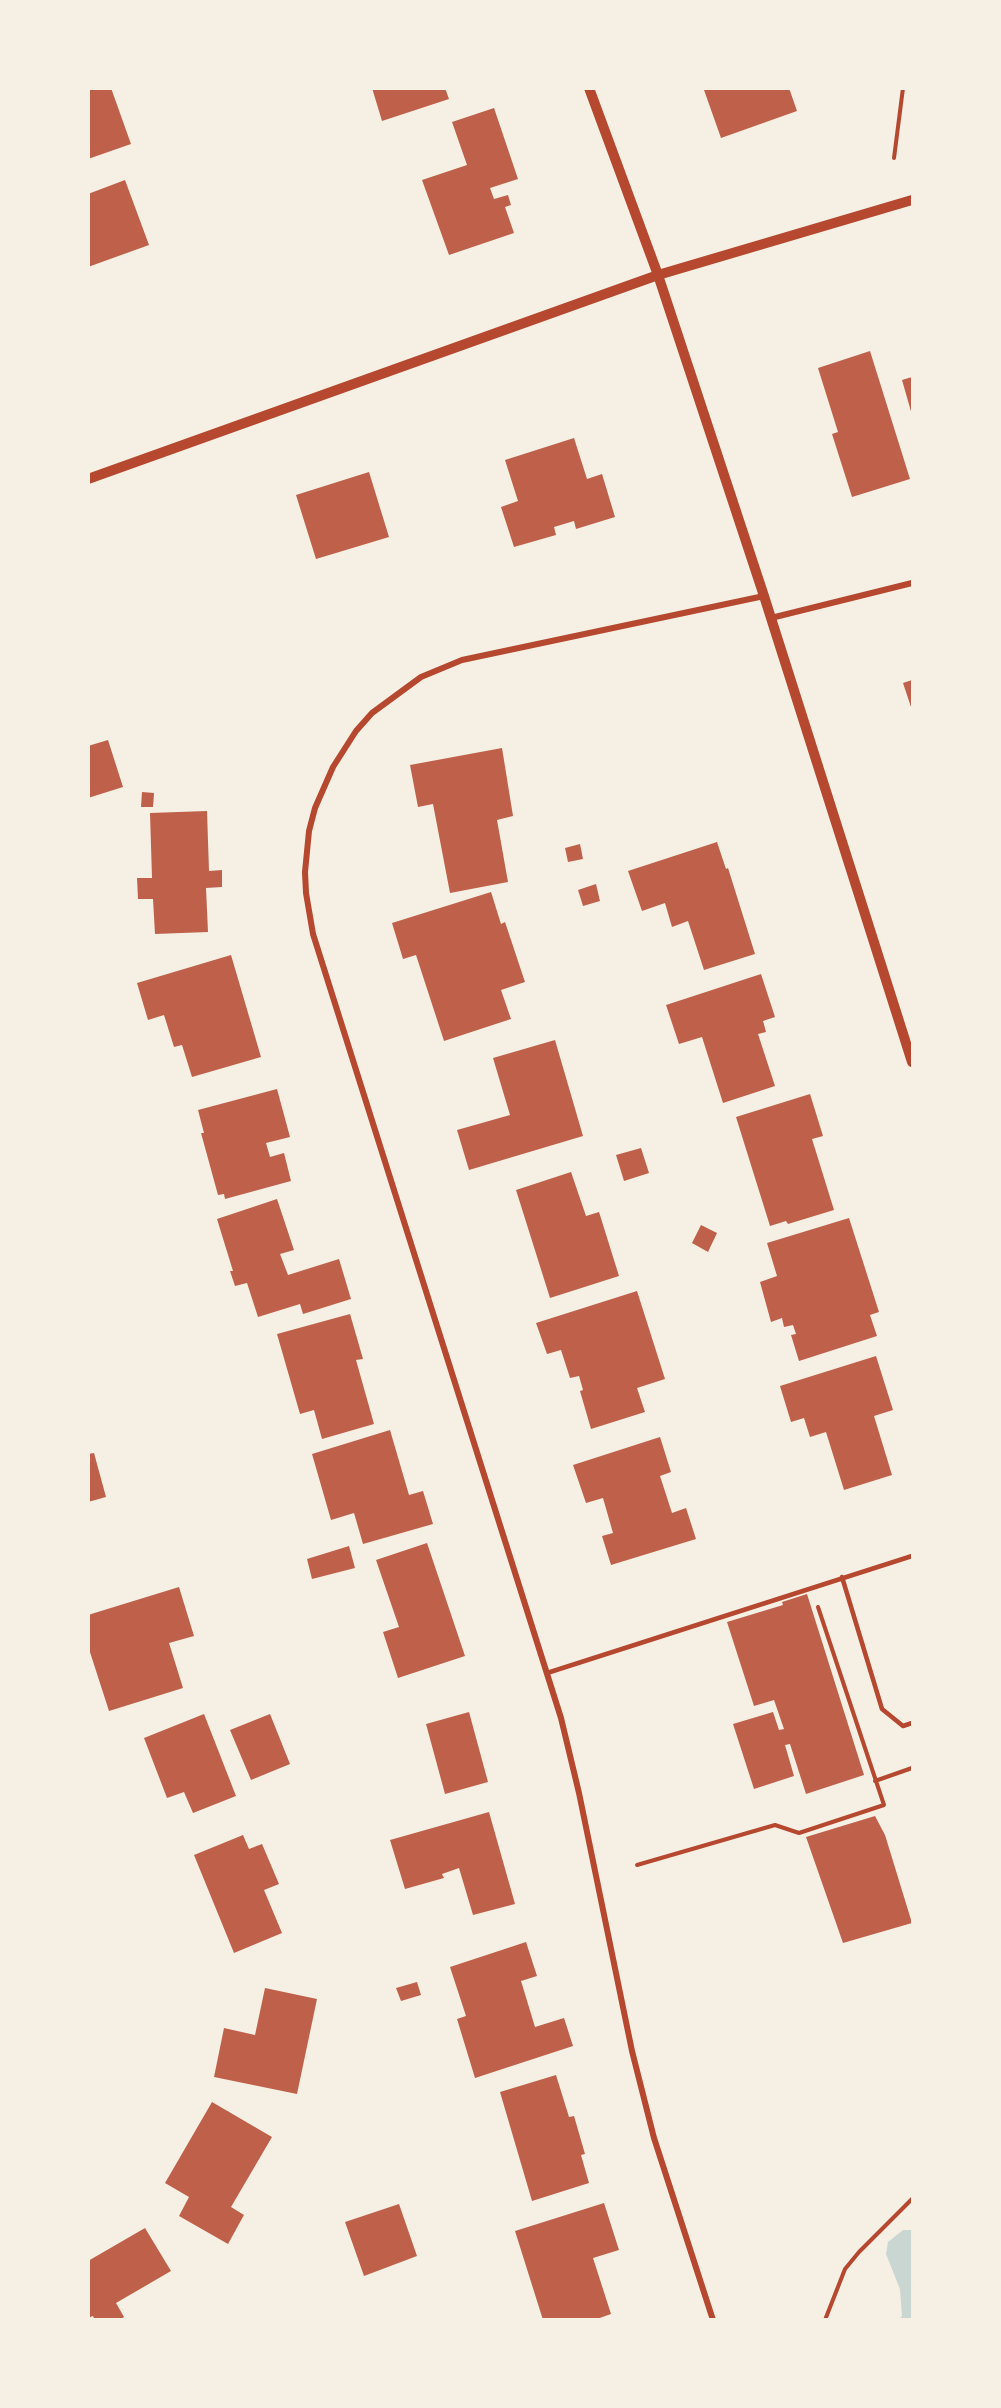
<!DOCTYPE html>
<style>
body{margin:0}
#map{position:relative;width:1001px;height:2408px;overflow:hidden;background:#f6efe4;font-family:"Varela Round",sans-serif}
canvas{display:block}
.frame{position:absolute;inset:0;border:90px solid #f6efe4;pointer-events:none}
</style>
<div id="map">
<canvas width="1001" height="2408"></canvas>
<div class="frame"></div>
</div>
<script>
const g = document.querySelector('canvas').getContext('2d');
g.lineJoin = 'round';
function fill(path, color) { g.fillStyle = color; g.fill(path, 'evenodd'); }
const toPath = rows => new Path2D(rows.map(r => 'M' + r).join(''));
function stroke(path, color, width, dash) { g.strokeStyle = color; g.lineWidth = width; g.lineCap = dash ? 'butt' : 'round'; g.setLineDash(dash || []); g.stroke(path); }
fill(toPath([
 [903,2230,912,2230,912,2319,899,2319,902,2316,900,2289,886,2254,888,2242]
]), '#c9d6d2');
fill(toPath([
 [88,88,111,88,131,144,88,159],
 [372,88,445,88,449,99,382,121],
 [708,88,789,88,797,111,721,138,704,90],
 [494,108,518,179,490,188,494,199,508,195,511,205,505,207,514,233,449,255,422,180,467,165,452,122],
 [125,180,149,245,88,267,88,194],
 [870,351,910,479,852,497,832,434,838,432,818,368],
 [912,377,912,415,902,380],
 [574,438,587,479,602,474,615,517,576,529,574,521,554,527,556,535,514,547,501,507,518,501,505,460],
 [369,472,389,537,316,559,296,495],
 [912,680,912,710,903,683],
 [108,740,123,787,88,798,88,746],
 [502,748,513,816,497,820,508,882,450,893,433,804,418,807,410,765],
 [142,792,154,793,153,807,141,807],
 [207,811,209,871,222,870,222,887,206,888,208,932,155,934,153,899,138,899,137,878,152,878,150,813],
 [717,842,726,869,728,868,755,954,704,970,688,921,672,927,665,903,642,911,628,871],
 [580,844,583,859,568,862,565,848],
 [596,884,600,901,583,906,578,890],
 [491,892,501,924,505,922,525,982,501,990,511,1019,444,1041,416,955,403,959,392,923],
 [231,955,261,1057,192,1077,182,1045,174,1047,164,1015,148,1020,137,983],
 [761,974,775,1017,763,1021,766,1032,758,1034,775,1086,723,1103,702,1037,679,1044,666,1005],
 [555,1040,583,1136,469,1170,457,1130,510,1115,493,1058],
 [277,1089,290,1137,266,1143,270,1157,284,1153,291,1181,225,1199,224,1194,218,1195,201,1133,204,1133,198,1110],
 [810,1094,823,1136,812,1139,834,1210,788,1224,786,1221,770,1226,736,1117],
 [641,1148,649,1173,624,1181,616,1155],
 [571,1172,586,1216,599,1212,619,1276,550,1298,516,1190],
 [277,1199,294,1250,280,1254,288,1275,339,1259,351,1299,303,1314,300,1304,258,1317,247,1283,235,1286,230,1271,233,1271,217,1219],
 [849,1218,879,1312,870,1315,877,1336,799,1361,791,1335,796,1334,793,1325,784,1327,782,1318,771,1322,760,1282,777,1276,767,1243],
 [701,1225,717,1233,708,1252,692,1243],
 [637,1291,665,1379,637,1388,645,1412,591,1429,580,1391,583,1390,579,1376,570,1378,561,1350,547,1354,536,1323],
 [350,1314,363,1359,356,1360,374,1424,322,1439,314,1410,300,1414,277,1334],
 [876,1356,893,1410,874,1416,892,1475,844,1490,826,1432,810,1437,804,1418,791,1422,780,1386],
 [390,1430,409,1495,423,1491,433,1524,363,1544,354,1513,331,1520,312,1454],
 [660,1437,671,1472,660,1476,672,1513,686,1508,696,1539,611,1565,602,1536,613,1533,603,1498,586,1503,573,1465],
 [94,1453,106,1497,88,1502,88,1454],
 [427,1543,465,1656,398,1678,383,1632,399,1627,376,1560],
 [349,1546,355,1568,312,1579,307,1559],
 [179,1587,194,1636,169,1643,183,1688,109,1711,88,1646,88,1615],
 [807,1594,864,1775,806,1794,790,1744,785,1745,794,1776,754,1789,733,1724,773,1712,779,1730,784,1729,774,1700,754,1706,727,1622,783,1605,782,1602],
 [469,1712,488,1782,445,1794,426,1724],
 [204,1714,236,1796,193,1813,184,1792,167,1798,144,1738],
 [270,1714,290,1764,251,1780,230,1730],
 [489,1812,515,1904,473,1915,459,1868,442,1874,444,1878,405,1889,390,1840],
 [875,1816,885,1835,912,1923,843,1943,806,1837],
 [243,1835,249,1849,262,1844,279,1884,264,1890,282,1933,234,1953,194,1855],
 [526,1942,537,1976,521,1981,535,2027,564,2018,573,2046,475,2078,457,2019,466,2016,450,1967],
 [417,1982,421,1995,401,2001,396,1988],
 [265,1988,317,1999,297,2094,214,2077,224,2028,255,2035],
 [556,2075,569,2117,574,2116,585,2154,581,2155,589,2183,532,2201,500,2092],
 [212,2102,272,2137,231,2207,244,2215,228,2244,179,2216,189,2197,165,2183],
 [604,2203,619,2250,593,2258,611,2314,594,2320,543,2320,515,2231],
 [399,2204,417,2256,364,2276,345,2222],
 [145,2228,171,2271,116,2303,124,2317,120,2320,95,2320,93,2316,88,2318,88,2261]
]), '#bf614a');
stroke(toPath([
 [894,158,903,88],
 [875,1781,912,1768],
 [637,1865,775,1825,799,1833,884,1805,818,1607],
 [825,2320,845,2269,859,2252,912,2199]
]), '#b5482f', 4);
stroke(toPath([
 [842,1577,882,1709,903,1726,912,1723],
 [547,1673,912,1556]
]), '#b5482f', 4.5);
stroke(toPath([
 [771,618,912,583],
 [713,2320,654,2138,632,2051,579,1793,561,1718,313,934,306,893,305,872,309,831,315,808,333,767,356,731,372,713,421,677,462,660,764,596]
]), '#b5482f', 6);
stroke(toPath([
 [589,88,658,275,764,596,912,1062],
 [88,479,658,275,912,200]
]), '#b5482f', 10);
</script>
